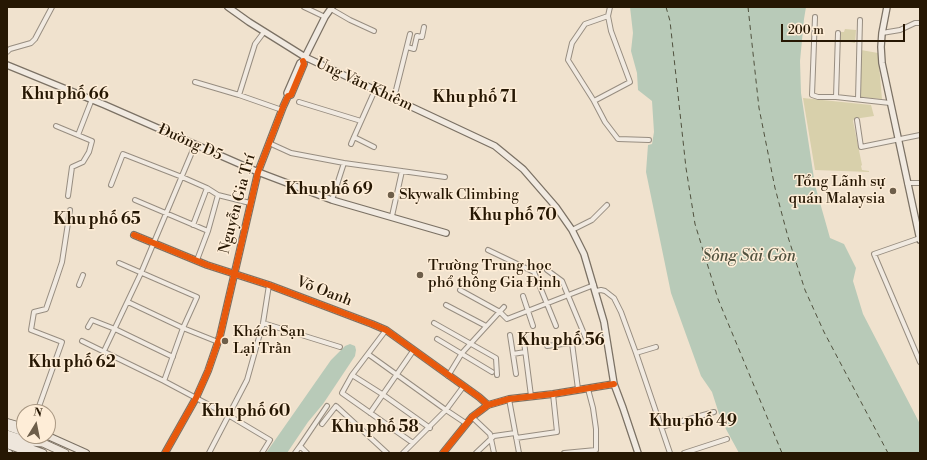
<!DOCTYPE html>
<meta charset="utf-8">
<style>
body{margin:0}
#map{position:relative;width:927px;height:460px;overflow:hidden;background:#f0e2ce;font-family:"Libre Bodoni",serif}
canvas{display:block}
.frame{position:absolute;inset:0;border:8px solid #261703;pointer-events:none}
.north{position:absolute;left:16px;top:404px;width:40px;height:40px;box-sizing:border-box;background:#feedd7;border:1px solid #a89782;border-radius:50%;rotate:10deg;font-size:11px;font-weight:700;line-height:16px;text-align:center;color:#261703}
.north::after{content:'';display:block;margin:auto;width:14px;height:18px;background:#6d5e4a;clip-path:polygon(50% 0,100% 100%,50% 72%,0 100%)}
.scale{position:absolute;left:781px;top:24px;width:124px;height:18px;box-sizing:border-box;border:2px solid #261703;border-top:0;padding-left:5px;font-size:12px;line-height:14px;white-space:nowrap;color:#261703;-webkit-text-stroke:3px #feedd7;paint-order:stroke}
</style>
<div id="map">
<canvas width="927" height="460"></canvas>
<div class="frame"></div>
<div class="north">N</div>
<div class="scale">200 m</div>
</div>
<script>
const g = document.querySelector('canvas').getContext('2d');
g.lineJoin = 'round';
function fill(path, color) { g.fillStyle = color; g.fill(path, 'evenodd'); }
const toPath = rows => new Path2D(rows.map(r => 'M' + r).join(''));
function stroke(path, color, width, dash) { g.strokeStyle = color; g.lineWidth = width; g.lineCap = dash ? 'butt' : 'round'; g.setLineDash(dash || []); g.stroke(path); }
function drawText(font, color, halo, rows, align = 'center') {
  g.font = font + ' "Libre Bodoni",serif'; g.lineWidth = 3; g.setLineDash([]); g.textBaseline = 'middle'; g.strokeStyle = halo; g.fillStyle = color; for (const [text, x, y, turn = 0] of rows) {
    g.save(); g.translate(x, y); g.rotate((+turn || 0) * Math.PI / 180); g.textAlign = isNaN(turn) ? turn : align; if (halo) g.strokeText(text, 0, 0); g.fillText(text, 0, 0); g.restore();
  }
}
fill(toPath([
 [845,29,856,30,855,43,840,40,841,32,844,32],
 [861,50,878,53,882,99,860,97],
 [803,98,871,105,874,116,854,119,853,121,862,165,861,166,862,170,869,171,869,172,815,170]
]), '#d8d0ab');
fill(toPath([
 [630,7,806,7,804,19,800,61,801,93,815,185,830,238,844,244,856,268,853,281,863,314,920,424,920,453,739,453,721,420,712,392,701,376,671,293,646,172,648,145,652,144,654,132,652,101,638,90,637,73,631,51,633,33],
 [350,344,355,346,356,350,355,356,323,404,308,422,287,453,266,453,331,360,345,346]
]), '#b8cab8');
stroke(toPath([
 [666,7,670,21,686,168,695,224,718,299,782,453],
 [748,7,759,108,775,188,788,237,805,290,824,332,888,453]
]), '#51523f', 1, [5, 4]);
const street = toPath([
 [304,7,325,17],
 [610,7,608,16,611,31,630,82,594,101,605,122,618,139,649,140],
 [331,9,350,20,374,31],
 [815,17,812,95,818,97,836,97,890,103],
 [882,33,900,30,915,23,920,23],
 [407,47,414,49,417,36,422,37,424,27],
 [7,52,10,49,31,43,35,39,52,7],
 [195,82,239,95,282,110],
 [239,95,255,44,264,32],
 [836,97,838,33],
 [394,98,410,34],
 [858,99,860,20],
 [594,101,568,60,572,43,585,24,608,16],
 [299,102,361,121],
 [857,120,861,147,920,135],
 [56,126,92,141,89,152,83,162,72,167,68,196],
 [78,135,92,99],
 [269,143,291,153,344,163,445,177],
 [351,144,354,137],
 [374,147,354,137,375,90],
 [907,183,920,183],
 [111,185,123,154,182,177,207,188,218,195,250,203],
 [135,200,208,231],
 [332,200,344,163],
 [392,216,402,171],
 [193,225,207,188],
 [572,230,592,220,607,205],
 [920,238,874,254,920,362],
 [488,250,534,272,556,326],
 [197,260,208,231,218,195],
 [119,263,197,297,183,328,164,381],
 [79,285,83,275],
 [460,290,500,312,507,319,594,285],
 [596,291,601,290,605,291,614,298,621,312,636,353,670,453],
 [523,296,533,326],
 [128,302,183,328,218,342],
 [446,305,486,326],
 [263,323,340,347],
 [434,323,496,358,497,375],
 [88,327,92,320,115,329,173,357],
 [386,330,352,375,342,393,413,443],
 [523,334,531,396],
 [510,335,516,374],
 [437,339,492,372],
 [82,341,164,381,228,415,270,440,262,453],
 [572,343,578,389],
 [547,346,587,341,562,281,547,270],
 [104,351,141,273,195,145],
 [636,353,656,347],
 [368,354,446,410,467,424],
 [513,354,525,352],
 [352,375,382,394,430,428],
 [448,376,462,353,504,307],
 [509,399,519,453],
 [37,412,62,342,31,330,34,312,46,309,56,280,62,262,70,210],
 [370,413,413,351],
 [472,417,490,434,494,453],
 [322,424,336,406,387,453],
 [661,427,714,412],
 [516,438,557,432,553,394],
 [300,446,327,406],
 [209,453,247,380,263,323,269,285],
 [295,453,300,446,307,453],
 [403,453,446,410,463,387],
 [476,453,494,436,515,433],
 [564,453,596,450,596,429,593,408,588,389],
 [684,453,727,439]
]);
const secondary = toPath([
 [228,7,249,22,305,57,495,146,523,169,556,207,572,230,584,254,604,322,614,384,623,408,638,453],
 [887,7,882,33,881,47,882,63,920,240],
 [7,65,105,105,258,172,332,200,446,233],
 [288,96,287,93,300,63,303,61,325,17,332,7],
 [134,235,207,265,269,285,372,324,386,330,479,397,488,405],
 [165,453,196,398,208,371,220,336,258,172,283,107,288,96,291,95,304,64,303,61],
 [443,453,472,417,488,405,509,399,553,394,614,384]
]);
const primary = toPath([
 [7,422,24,427],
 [7,427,24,433],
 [33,436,43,443],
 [48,436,86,453],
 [7,445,29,453],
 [7,452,9,453]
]);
const highway = toPath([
 [7,434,31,442,43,443,65,453],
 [7,440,43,453]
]);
stroke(street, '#978d80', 6);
stroke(secondary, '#7b7164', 8);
stroke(primary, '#7b7164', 8);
stroke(highway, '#7b7164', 9);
stroke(street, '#f1eae1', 4);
stroke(secondary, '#f1eae1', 5.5);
stroke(primary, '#eee6dc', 6);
stroke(highway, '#eee6dc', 7);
stroke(toPath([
 [134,235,207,265,269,285,372,324,386,330,479,397,488,405],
 [165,453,196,398,208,371,220,336,258,172,283,107,288,96,291,95,304,64,303,61],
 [443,453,472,417,488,405,509,399,553,394,614,384]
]), '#e8590c', 6);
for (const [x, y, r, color] of [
 [893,191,4,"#6d5e4a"],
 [391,195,4,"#6d5e4a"],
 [420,275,4,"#6d5e4a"],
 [225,341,4,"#6d5e4a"]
]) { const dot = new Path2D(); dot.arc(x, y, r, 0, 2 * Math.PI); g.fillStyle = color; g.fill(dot); stroke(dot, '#feedd7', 1.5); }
drawText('15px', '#261703', '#feedd7', [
 ["Ung Văn Khiêm",364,85,25],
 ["Đường D5",190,143,24],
 ["Nguyễn Gia Trí",238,204,-75],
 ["Võ Oanh",324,292,21]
]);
drawText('15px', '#261703', '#feedd7', [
 ["Tổng Lãnh sự",885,182,"right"],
 ["quán Malaysia",885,199,"right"],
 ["Skywalk Climbing",399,195],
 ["Trường Trung học",428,266],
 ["phổ thông Gia Định",428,283],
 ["Khách Sạn",233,332],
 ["Lại Trần",233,349]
], 'left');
drawText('bold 16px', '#261703', '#feedd7', [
 ["Khu phố 66",65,95],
 ["Khu phố 71",475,98],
 ["Khu phố 69",329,190],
 ["Khu phố 70",513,216],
 ["Khu phố 65",97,220],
 ["Khu phố 56",561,341],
 ["Khu phố 62",72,363],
 ["Khu phố 60",246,412],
 ["Khu phố 49",693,422],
 ["Khu phố 58",375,428]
]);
drawText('italic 16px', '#51523f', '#feedd7', [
 ["Sông Sài Gòn",749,257]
]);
</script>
